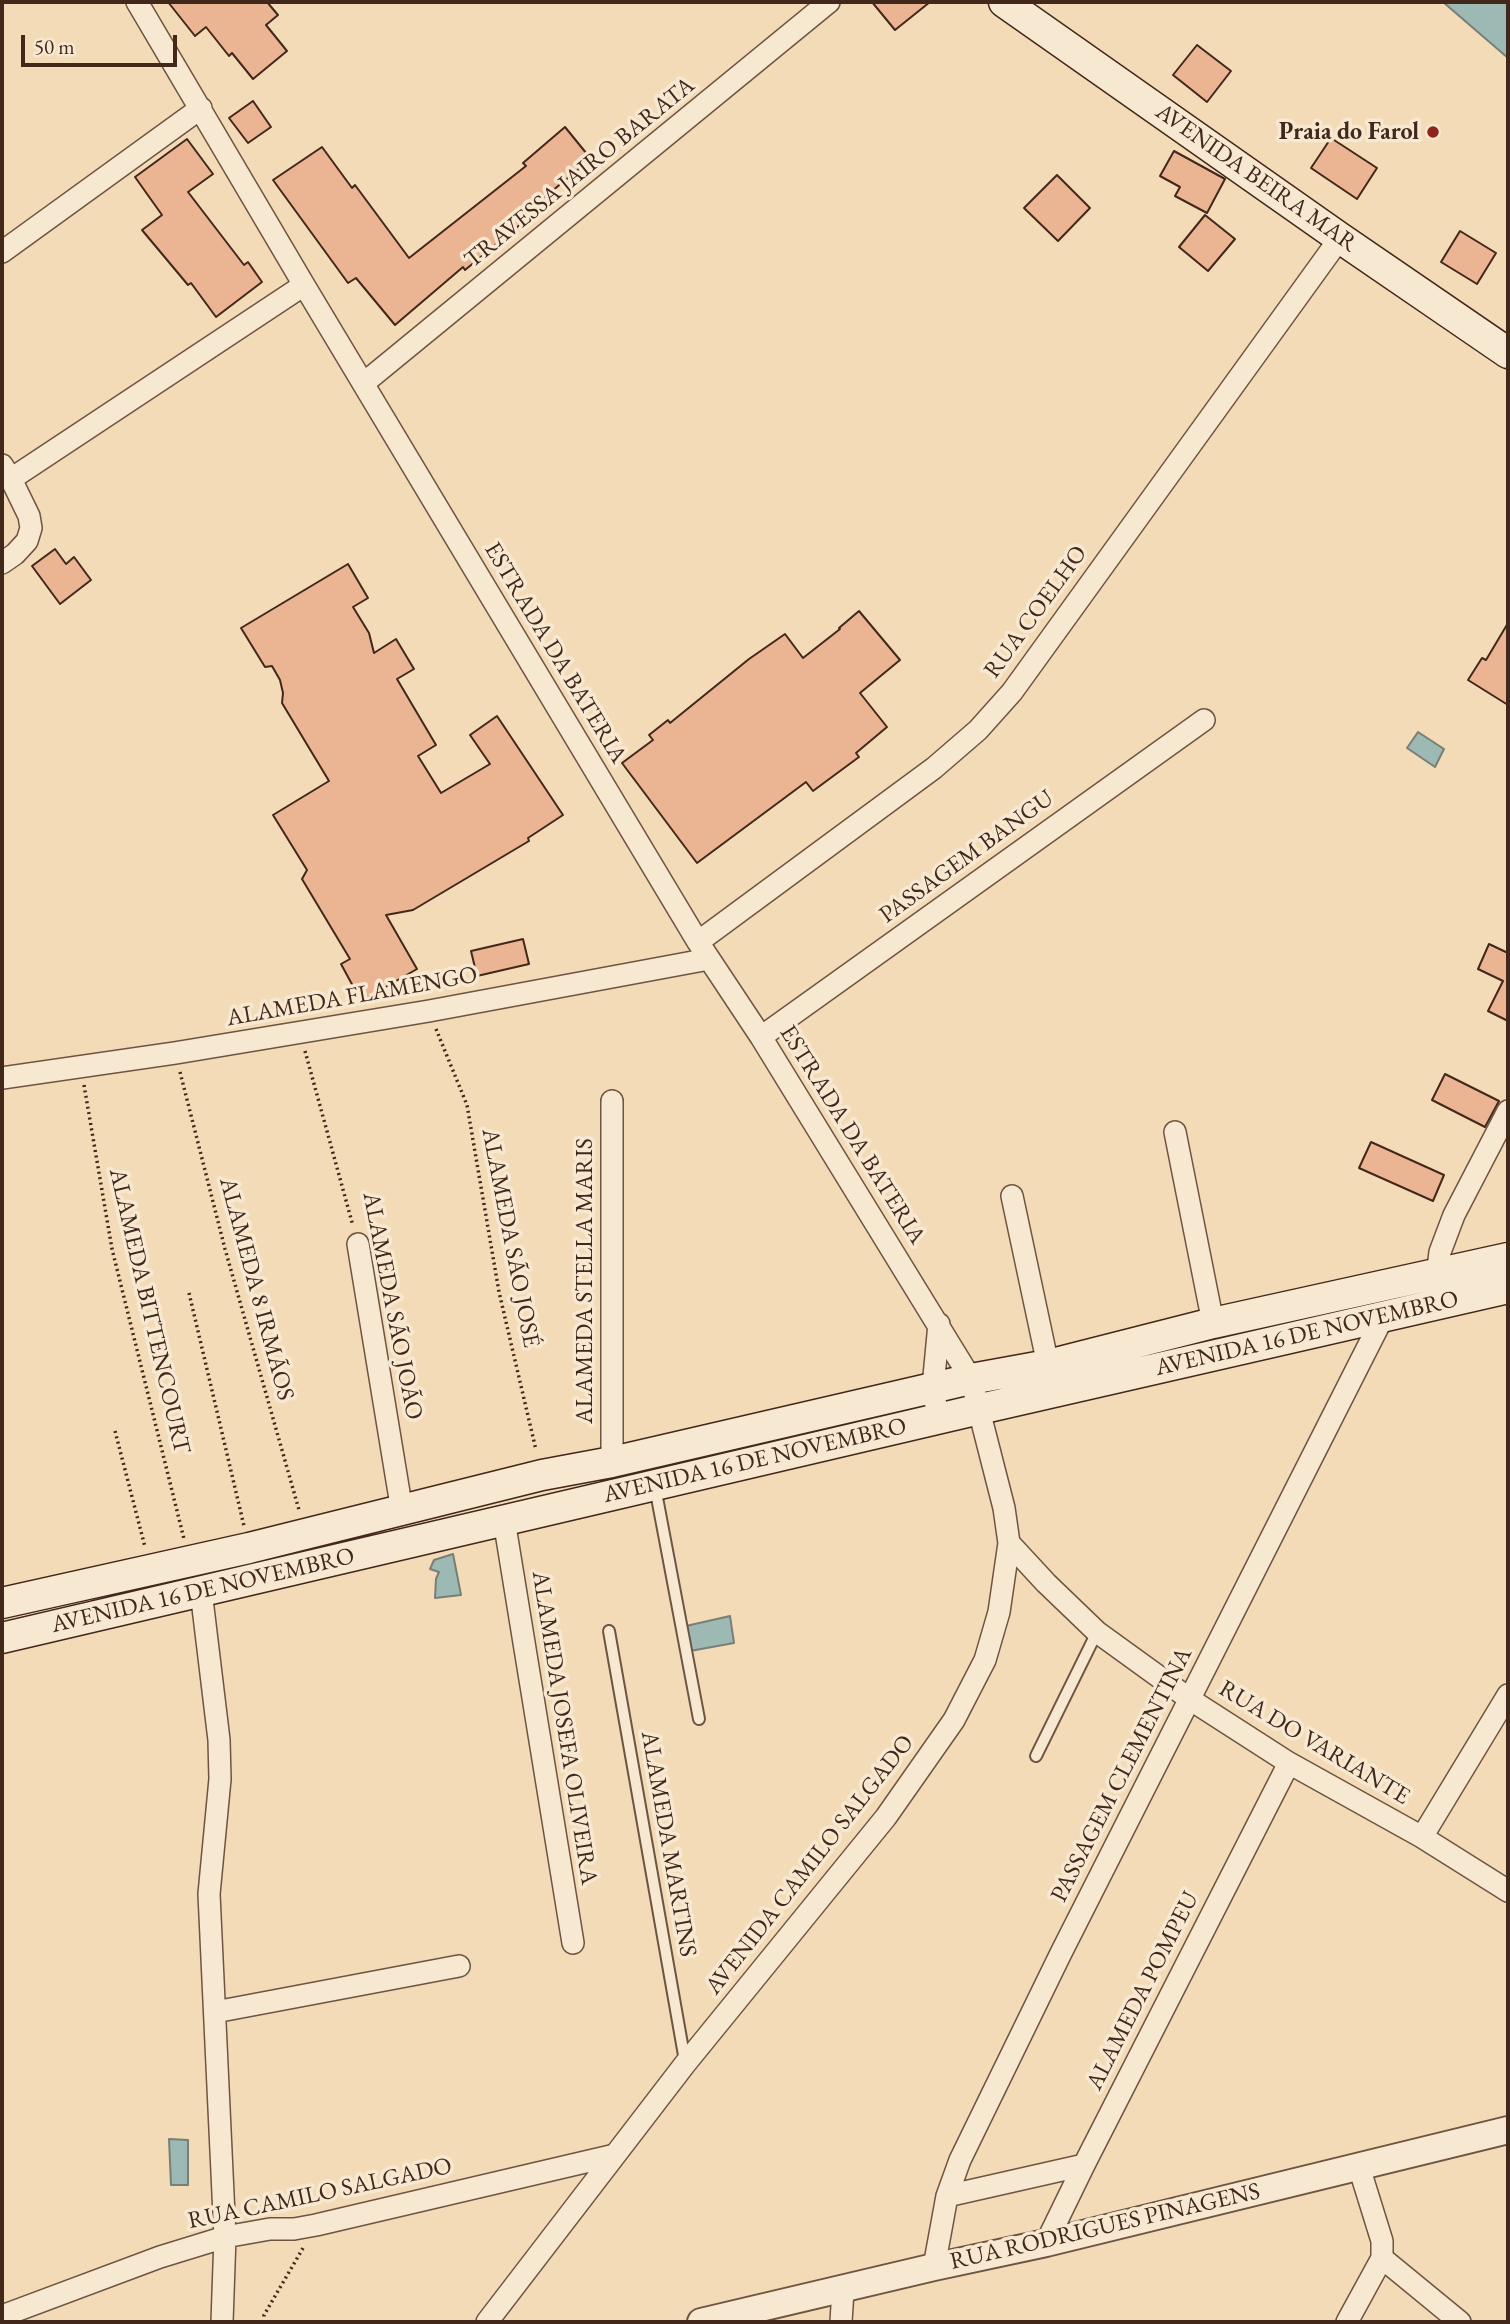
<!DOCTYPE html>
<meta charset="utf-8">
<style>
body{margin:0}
#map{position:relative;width:1510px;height:2324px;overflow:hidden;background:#f3dbb8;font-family:"EB Garamond",serif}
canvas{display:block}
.frame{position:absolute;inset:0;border:4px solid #42271b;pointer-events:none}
.scale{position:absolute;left:21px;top:35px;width:156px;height:32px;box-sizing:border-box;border:4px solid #42271b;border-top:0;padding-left:9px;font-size:21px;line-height:24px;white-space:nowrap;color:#42271b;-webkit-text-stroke:5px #f7e8d1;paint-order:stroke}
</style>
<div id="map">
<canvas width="1510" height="2324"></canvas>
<div class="frame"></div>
<div class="scale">50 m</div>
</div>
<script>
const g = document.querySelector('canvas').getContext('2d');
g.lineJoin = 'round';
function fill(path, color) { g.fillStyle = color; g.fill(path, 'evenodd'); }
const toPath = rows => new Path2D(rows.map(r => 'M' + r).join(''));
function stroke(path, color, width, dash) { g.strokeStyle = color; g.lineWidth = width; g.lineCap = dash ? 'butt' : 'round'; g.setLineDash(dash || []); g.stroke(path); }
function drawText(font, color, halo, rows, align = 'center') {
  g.font = font + ' "EB Garamond",serif'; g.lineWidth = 7; g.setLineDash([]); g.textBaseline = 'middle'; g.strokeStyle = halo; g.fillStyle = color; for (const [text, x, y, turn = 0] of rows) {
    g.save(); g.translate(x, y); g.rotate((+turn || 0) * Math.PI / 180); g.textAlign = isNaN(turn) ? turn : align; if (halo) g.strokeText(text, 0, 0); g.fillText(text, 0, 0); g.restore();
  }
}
const water = toPath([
 [1443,2,1508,2,1508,58,1443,2],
 [1418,732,1444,749,1435,767,1407,748,1418,732],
 [453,1554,461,1595,435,1598,436,1579,439,1572,430,1569,434,1560,453,1554],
 [730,1616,734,1643,690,1651,686,1626,730,1616],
 [169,2139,188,2140,188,2185,171,2185,169,2139]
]);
fill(water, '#9cbab3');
stroke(water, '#787f76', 2);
const building = toPath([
 [168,2,267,2,278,15,266,25,287,51,253,79,232,53,229,56,206,27,195,36,168,2],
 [872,2,930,2,895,30,872,2],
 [1197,45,1231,71,1207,102,1173,75,1197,45],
 [253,101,271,127,248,143,229,118,253,101],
 [565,127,591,159,535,205,538,210,465,270,463,267,395,325,356,278,348,283,273,180,322,147,352,188,355,185,409,258,526,166,523,163,565,127],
 [1331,138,1377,168,1357,199,1311,168,1331,138],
 [187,139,213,174,188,192,244,265,248,262,262,282,216,317,191,283,188,285,142,230,162,215,135,177,187,139],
 [1174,151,1225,179,1207,213,1175,196,1180,187,1160,176,1174,151],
 [1057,175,1090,208,1058,241,1024,208,1057,175],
 [1205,215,1235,239,1208,271,1179,247,1205,215],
 [1460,231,1496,253,1477,284,1441,262,1460,231],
 [55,549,66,564,74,557,91,580,60,604,32,566,55,549],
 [348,564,368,598,353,607,369,633,374,653,396,639,414,669,397,679,436,745,418,756,441,793,490,764,470,735,497,716,563,815,528,838,529,841,413,910,386,915,417,969,361,1001,341,964,350,959,302,879,307,870,273,815,329,781,282,703,283,693,280,680,272,666,265,667,241,628,348,564],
 [859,611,900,660,860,693,887,727,856,753,859,757,813,791,806,782,697,863,622,763,653,740,649,735,668,720,670,723,749,659,785,634,803,658,840,629,839,628,859,611],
 [1508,623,1508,705,1468,680,1482,658,1486,660,1508,623],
 [523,939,529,964,477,976,471,951,523,939],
 [1489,944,1508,953,1508,1021,1488,1011,1503,981,1478,969,1489,944],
 [1445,1074,1499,1101,1485,1127,1432,1100,1445,1074],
 [1371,1142,1444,1175,1433,1201,1359,1168,1371,1142]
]);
fill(building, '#ebb492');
stroke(building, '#42271b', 2);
const service = toPath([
 [655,1487,699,1719],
 [609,1631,685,2061],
 [1036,1756,1097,1632]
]);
const minor = toPath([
 [137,2,304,285,698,942,761,1037,971,1379,1004,1508,1009,1543,999,1612,985,1660,954,1720,886,1817,685,2064,487,2322],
 [2,252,201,108],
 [364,383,829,2],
 [2,465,11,479,29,516,31,528,27,541,15,554,2,563],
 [11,479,304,285],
 [698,942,934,768,978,730,1012,692,1340,238],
 [761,1037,1204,720],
 [2,1078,175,1053,429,1011,709,959],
 [612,1101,612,1462],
 [1175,1132,1213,1323],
 [1012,1196,1048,1365],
 [358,1244,402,1511],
 [1436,1285,1440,1252,1454,1215,1508,1111],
 [938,1419,933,1387,939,1324],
 [504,1520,573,1943],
 [1009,1543,1046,1583,1097,1632,1191,1700,1289,1763,1422,1837,1508,1891],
 [201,1591,219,1740,220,1779,209,1894,225,2237,222,2322],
 [1422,1837,1508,1695],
 [215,2012,459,1966],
 [1359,2167,1382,2241,1382,2258,1460,2322],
 [947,2196,1084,2165],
 [1046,2243,1084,2165,1289,1763],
 [934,2267,947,2196,960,2160,1061,1953,1383,1317],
 [2,2316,160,2257,225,2237,270,2229,294,2229,316,2225,615,2155],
 [841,2322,843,2290],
 [1347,2322,1382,2258]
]);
const tertiary = toPath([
 [701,2322,934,2267,1046,2243,1508,2130]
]);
const secondary = toPath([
 [1004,2,1340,238,1508,353],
 [2,1603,249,1548,542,1475,612,1462,971,1379,1048,1365,1213,1323,1508,1258],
 [2,1638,980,1409,1508,1288]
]);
stroke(service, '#6e5442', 14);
stroke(minor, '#6e5442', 24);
stroke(tertiary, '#6e5442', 30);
stroke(secondary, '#42271b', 33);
stroke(toPath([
 [436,1029,467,1105,499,1292,536,1450],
 [305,1051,353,1226],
 [180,1072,225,1249,299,1510],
 [84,1085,112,1249,184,1539],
 [189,1293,244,1526],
 [115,1431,145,1547],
 [264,2322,264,2315,303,2248]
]), '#42271b', 3.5, [2, 3.5]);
stroke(service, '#f7e8d1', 10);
stroke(minor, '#f7e8d1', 21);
stroke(tertiary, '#f7e8d1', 26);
stroke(secondary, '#f7e8d1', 30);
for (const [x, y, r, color] of [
 [1433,132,7,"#8f2418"]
]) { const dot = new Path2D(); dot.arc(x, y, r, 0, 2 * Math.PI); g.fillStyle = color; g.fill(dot); stroke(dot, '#f7e8d1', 2.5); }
drawText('bold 24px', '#42271b', '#f7e8d1', [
 ["Praia do Farol",1419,132]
], 'right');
drawText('24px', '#42271b', '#f7e8d1', [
 ["TRAVESSA JAIRO BARATA",580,173,-39],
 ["AVENIDA BEIRA MAR",1256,178,35],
 ["RUA COELHO",1036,612,-54],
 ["ESTRADA DA BATERIA",555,653,59],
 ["PASSAGEM BANGU",967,857,-36],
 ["ALAMEDA FLAMENGO",352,997,-10],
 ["ESTRADA DA BATERIA",852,1135,58],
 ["ALAMEDA SÃO JOSÉ",510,1238,79],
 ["ALAMEDA STELLA MARIS",585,1281,-90],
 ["ALAMEDA 8 IRMÃOS",256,1289,75],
 ["ALAMEDA SÃO JOÃO",392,1306,79],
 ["ALAMEDA BITTENCOURT",149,1311,77],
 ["AVENIDA 16 DE NOVEMBRO",1307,1334,-13],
 ["AVENIDA 16 DE NOVEMBRO",755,1461,-13],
 ["AVENIDA 16 DE NOVEMBRO",203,1591,-13],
 ["ALAMEDA JOSEFA OLIVEIRA",564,1728,81],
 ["RUA DO VARIANTE",1314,1743,31],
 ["PASSAGEM CLEMENTINA",1122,1775,-63],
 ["ALAMEDA MARTINS",668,1844,80],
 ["AVENIDA CAMILO SALGADO",810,1865,-52],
 ["ALAMEDA POMPEU",1143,1991,-63],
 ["RUA CAMILO SALGADO",320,2194,-12],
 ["RUA RODRIGUES PINAGENS",1105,2227,-13]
]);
</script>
